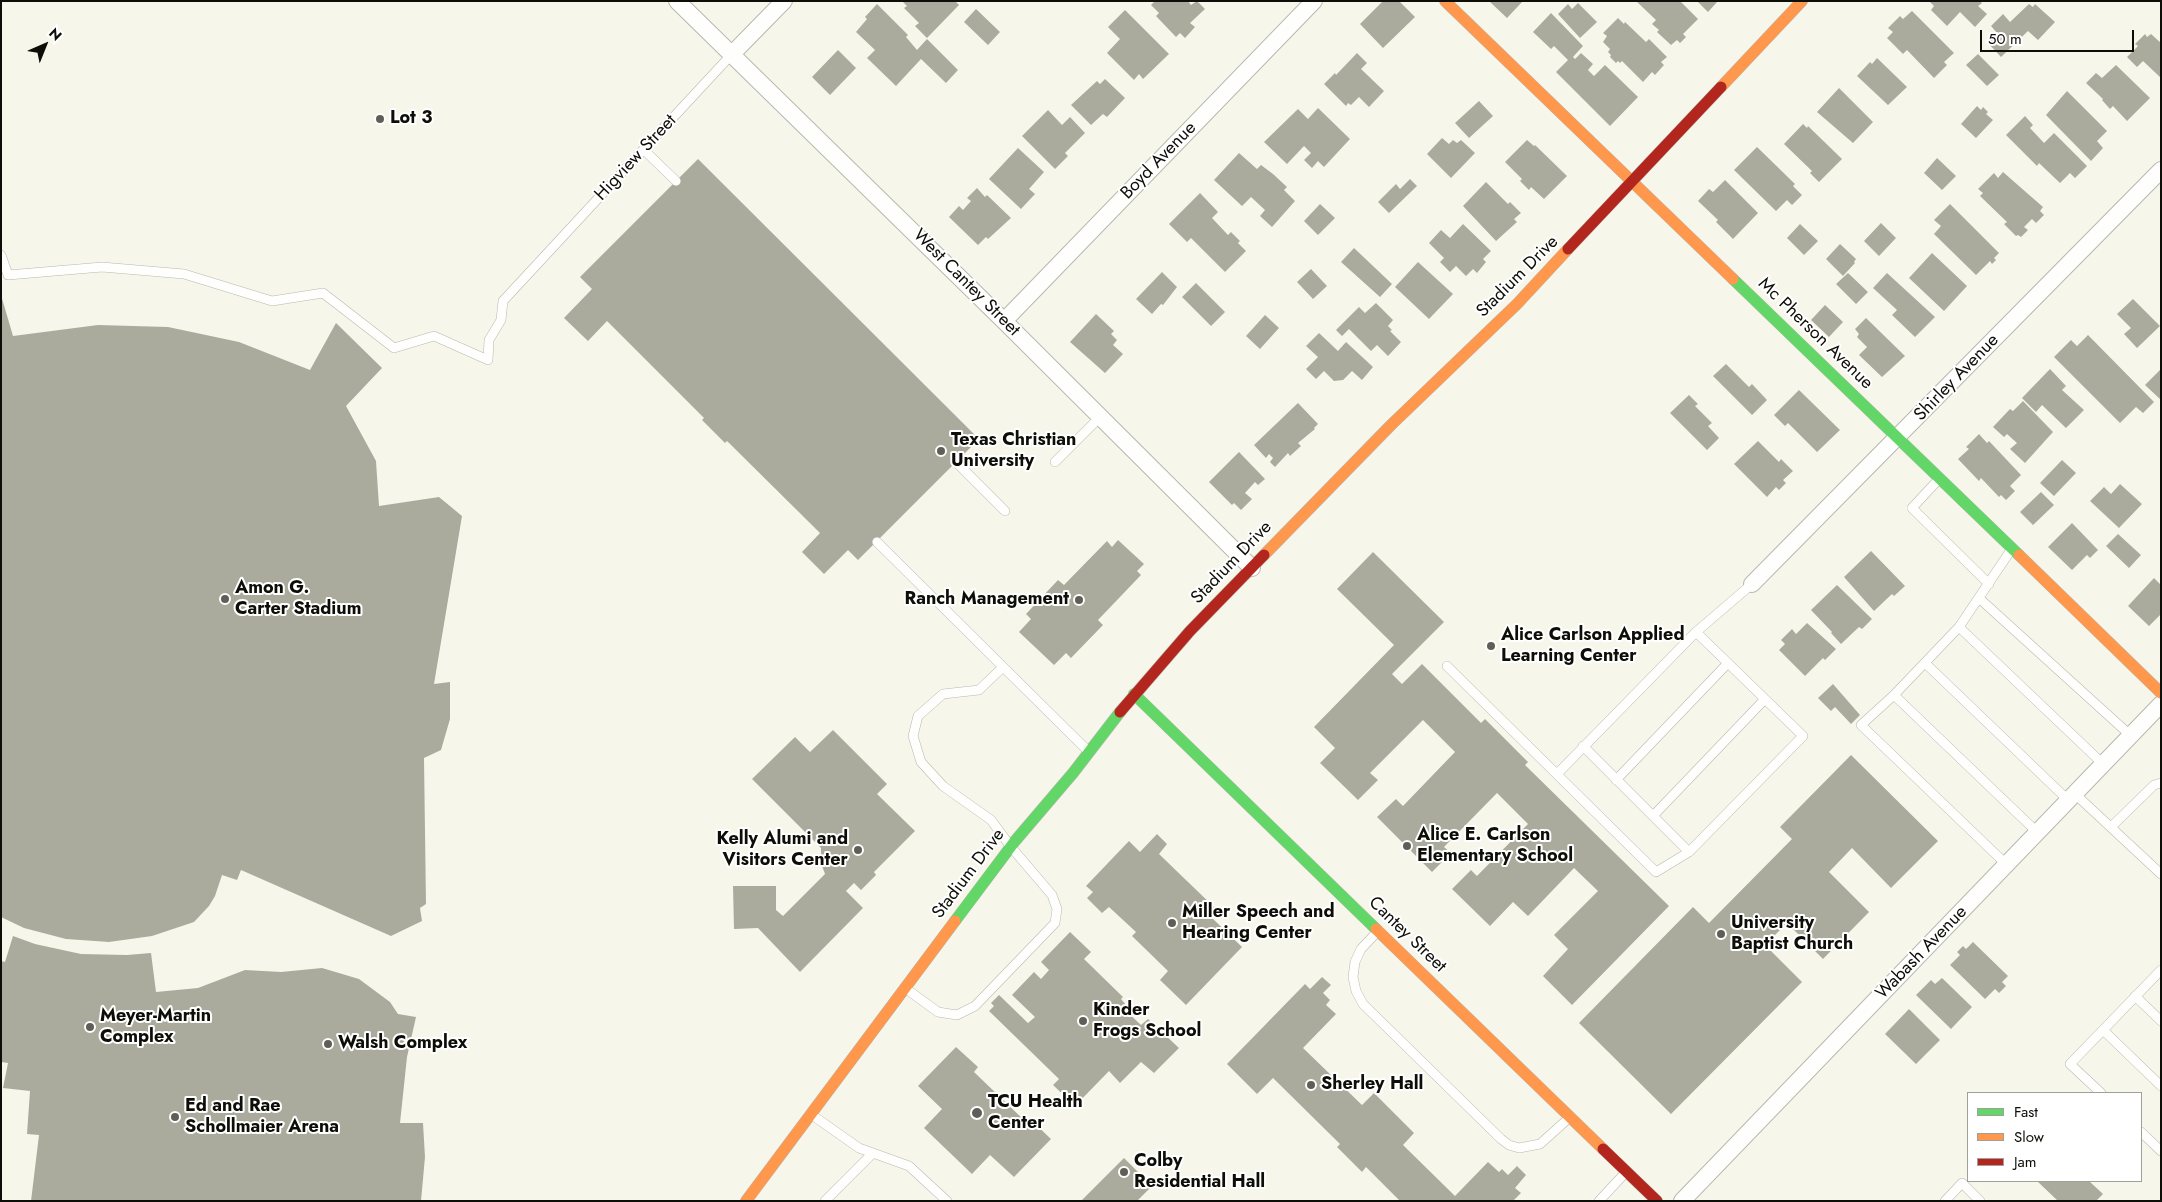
<!DOCTYPE html>
<style>
body{margin:0}
#map{position:relative;width:2162px;height:1202px;overflow:hidden;background:#f6f6eb;font-family:Jost,sans-serif}
canvas{display:block}
.frame{position:absolute;inset:0;border:2px solid #0e0e08;pointer-events:none}
.legend{position:absolute;left:1967px;top:1092px;width:175px;height:90px;box-sizing:border-box;background:#fff;border:1px solid #9f9f9c;margin:0;padding:6px 9px;list-style:none;font-size:15px;color:#0e0e08}
.legend li{display:flex;align-items:center;gap:10px;height:25px}
.legend b{width:25px;border:1px solid #9f9f9c}
.north{position:absolute;left:20px;top:20px;width:50px;height:50px;-webkit-text-stroke:4px #fff;paint-order:stroke;rotate:44deg;font-size:14px;font-weight:700;line-height:20px;text-align:center;color:#0e0e08}
.north::after{content:'';display:block;margin:auto;width:18px;height:22px;background:#0e0e08;clip-path:polygon(50% 0,100% 100%,50% 72%,0 100%)}
.scale{position:absolute;left:1980px;top:30px;width:154px;height:22px;box-sizing:border-box;border:2px solid #0e0e08;border-top:0;padding-left:6px;font-size:15px;line-height:18px;white-space:nowrap;color:#0e0e08;-webkit-text-stroke:4px #fff;paint-order:stroke}
</style>
<div id="map">
<canvas width="2162" height="1202"></canvas>
<div class="frame"></div>
<ul class="legend">
<li><b style="height:6px;background:#63d668"></b>Fast</li>
<li><b style="height:6px;background:#ff974d"></b>Slow</li>
<li><b style="height:6px;background:#b3261e"></b>Jam</li>
</ul>
<div class="north">N</div>
<div class="scale">50 m</div>
</div>
<script>
const g = document.querySelector('canvas').getContext('2d');
g.lineJoin = 'round';
function fill(path, color) { g.fillStyle = color; g.fill(path, 'evenodd'); }
const toPath = rows => new Path2D(rows.map(r => 'M' + r).join(''));
function stroke(path, color, width, dash) { g.strokeStyle = color; g.lineWidth = width; g.lineCap = dash ? 'butt' : 'round'; g.setLineDash(dash || []); g.stroke(path); }
function drawText(font, color, halo, rows, align = 'center') {
  g.font = font + ' Jost,sans-serif'; g.lineWidth = 4; g.setLineDash([]); g.textBaseline = 'middle'; g.strokeStyle = halo; g.fillStyle = color; for (const [text, x, y, turn = 0] of rows) {
    g.save(); g.translate(x, y); g.rotate((+turn || 0) * Math.PI / 180); g.textAlign = isNaN(turn) ? turn : align; if (halo) g.strokeText(text, 0, 0); g.fillText(text, 0, 0); g.restore();
  }
}
fill(toPath([
 [902,1,955,1,959,5,927,38,915,26,919,23,904,8,907,6],
 [1155,1,1188,1,1191,5,1197,1,1205,9,1190,23,1195,27,1185,38,1180,33,1176,37,1156,16,1159,13,1151,5],
 [1383,1,1399,1,1415,17,1383,48,1360,24],
 [1489,1,1523,1,1507,18],
 [1636,1,1680,1,1698,19,1683,34,1686,37,1680,43,1677,40,1671,45,1657,32,1659,30,1652,24,1656,20],
 [1697,1,1718,1,1708,12],
 [1929,1,1980,1,1982,3,1978,6,1987,14,1975,27,1960,12,1947,26,1931,10,1934,6],
 [1578,3,1597,22,1580,38,1558,14,1568,4,1572,9],
 [877,4,908,35,906,37,917,50,927,39,958,70,946,83,921,59,896,86,867,58,875,50,856,32,867,19,865,17],
 [2029,4,2033,7,2035,4,2055,22,2038,40,2028,31,2001,57,1988,43,1998,34,1991,26,2003,14,2010,22],
 [976,9,1000,32,988,45,964,22],
 [1125,10,1169,54,1143,79,1139,74,1134,80,1107,53,1120,39,1108,27],
 [1912,11,1954,53,1944,62,1947,65,1934,78,1907,50,1903,54,1887,38,1893,32,1888,28,1900,16,1903,19],
 [1551,13,1583,46,1573,57,1575,59,1581,53,1593,64,1588,70,1594,76,1605,65,1638,97,1610,126,1556,72,1568,60,1554,46,1551,49,1533,32],
 [1618,18,1624,24,1625,22,1646,42,1649,39,1667,57,1661,62,1664,65,1655,75,1652,72,1643,82,1622,61,1620,63,1618,61,1616,63,1610,57,1611,55,1608,52,1610,49,1603,42,1607,36,1603,33],
 [2145,34,2147,37,2151,34,2161,43,2161,78,2143,61,2137,67,2127,57,2138,46,2135,44],
 [838,50,856,68,830,95,812,77],
 [1357,53,1367,63,1361,69,1384,91,1369,107,1359,97,1351,105,1348,103,1346,106,1324,84,1335,73,1336,75],
 [1978,54,1999,75,1987,86,1966,65],
 [1877,58,1907,87,1888,105,1857,76,1870,62,1872,64],
 [2116,65,2150,98,2127,121,2113,106,2110,109,2102,100,2103,99,2086,83,2096,73,2102,78],
 [1105,79,1125,98,1107,117,1103,114,1091,125,1071,105,1097,81,1100,84],
 [1839,88,1873,122,1853,143,1817,112],
 [2067,91,2107,131,2097,141,2103,148,2091,161,2046,115],
 [1479,101,1493,116,1469,138,1455,123],
 [1977,106,1981,110,1983,107,1988,112,1986,114,1993,120,1976,138,1961,124],
 [1318,108,1350,139,1324,167,1318,161,1312,168,1304,160,1311,153,1304,146,1287,164,1264,142,1298,109,1308,119],
 [1048,110,1062,125,1070,117,1085,133,1065,153,1068,156,1055,169,1022,136],
 [2025,116,2033,125,2030,128,2044,143,2054,133,2087,166,2075,178,2070,173,2060,183,2039,163,2037,166,2006,135],
 [1803,124,1807,128,1808,126,1842,159,1819,182,1810,173,1812,171,1784,144],
 [1442,138,1449,144,1453,140,1457,143,1461,140,1475,153,1451,178,1427,154],
 [1527,140,1534,146,1535,145,1567,176,1544,199,1531,187,1529,190,1520,181,1522,179,1505,162],
 [1757,147,1795,184,1793,186,1802,195,1792,205,1787,200,1776,211,1734,170],
 [1018,148,1044,172,1029,189,1035,194,1021,209,989,179],
 [1239,153,1257,169,1261,165,1273,174,1287,187,1284,190,1295,201,1272,227,1260,216,1265,210,1251,197,1242,206,1214,180],
 [1937,158,1956,176,1942,190,1924,173],
 [698,159,979,439,858,560,848,550,824,574,802,552,820,533,727,441,725,443,702,420,704,418,607,321,588,341,564,318,592,289,580,277],
 [2003,172,2043,207,2040,211,2044,215,2036,223,2032,219,2024,227,2028,230,2021,237,2018,235,2016,236,2004,224,2007,222,1980,196,1983,193,1978,189,1994,173,1998,178],
 [1410,179,1417,186,1389,213,1378,202,1396,184,1400,189],
 [1725,180,1758,213,1733,239,1716,222,1718,220,1698,201,1709,189,1713,192],
 [1486,182,1508,204,1510,202,1521,213,1514,219,1517,222,1496,241,1463,206],
 [977,188,985,197,987,195,1011,218,988,239,986,237,978,245,949,217,959,206,963,210,971,201,967,198],
 [1200,193,1218,212,1212,218,1228,235,1231,232,1240,241,1238,243,1246,251,1225,272,1191,238,1187,242,1169,224],
 [1320,204,1335,218,1318,235,1304,221],
 [1950,204,1999,253,1994,258,1996,260,1992,264,1990,261,1976,275,1934,234,1941,226,1934,220],
 [1881,223,1896,238,1879,256,1864,241],
 [1463,224,1491,251,1483,259,1486,262,1477,273,1473,269,1466,276,1456,266,1450,272,1440,262,1444,258,1429,243,1441,230,1450,238],
 [1800,224,1818,241,1804,255,1787,238],
 [1840,244,1856,259,1854,262,1855,263,1843,276,1826,259],
 [1354,248,1392,284,1380,297,1341,262],
 [1932,253,1967,286,1944,311,1909,278],
 [1418,262,1453,294,1429,319,1395,287],
 [1311,269,1327,286,1313,299,1297,282],
 [1162,272,1177,287,1163,305,1161,304,1152,314,1136,299],
 [1848,273,1868,292,1856,304,1836,284],
 [1887,273,1935,317,1915,337,1892,315,1897,310,1873,288],
 [1196,283,1225,312,1211,326,1182,297],
 [1,295,13,336,98,325,168,327,239,342,310,370,336,323,382,368,346,406,376,461,379,506,439,497,462,516,434,684,450,682,450,719,441,750,424,758,426,904,420,908,422,921,391,936,241,870,237,880,222,875,215,896,209,906,194,922,152,936,109,942,66,939,24,928,1,917],
 [2133,299,2160,326,2137,348,2124,334,2131,328,2117,314],
 [1376,303,1393,320,1388,326,1392,330,1390,331,1401,342,1388,356,1377,345,1371,351,1349,329,1342,336,1336,330,1359,307,1365,313],
 [1825,305,1843,322,1829,337,1811,320],
 [1096,314,1114,331,1111,334,1117,340,1113,345,1123,354,1105,373,1070,342],
 [1265,315,1279,328,1260,349,1246,336],
 [1866,318,1905,356,1882,377,1859,355,1867,347,1857,337,1859,334,1855,329],
 [1319,333,1338,351,1346,342,1373,367,1362,380,1352,371,1343,380,1334,381,1324,371,1316,379,1306,369,1318,357,1306,346],
 [2088,335,2154,402,2143,413,2136,407,2120,423,2054,357,2071,340,2077,346],
 [1726,364,1749,387,1752,384,1767,400,1752,415,1713,376],
 [2050,369,2066,386,2062,390,2084,410,2066,428,2042,405,2036,412,2022,398],
 [2161,369,2161,400,2145,385],
 [1799,390,1840,430,1817,452,1788,423,1785,426,1774,415],
 [1689,395,1698,404,1695,406,1712,423,1708,426,1719,438,1707,450,1670,413],
 [2023,401,2053,432,2025,463,2010,449,2017,443,2007,434,2004,437,1993,427,2010,409,2013,411],
 [1298,403,1318,424,1314,428,1315,429,1298,443,1301,446,1290,456,1288,453,1275,467,1270,462,1273,458,1269,454,1266,458,1254,445],
 [1979,434,1987,443,1989,441,2021,475,2010,486,2015,491,2006,500,2001,495,1999,497,1981,478,1979,481,1958,459,1969,449,1966,447],
 [1758,441,1779,462,1781,459,1793,471,1783,480,1786,483,1779,490,1776,487,1767,497,1734,464],
 [1239,452,1265,479,1258,485,1255,482,1245,493,1252,499,1241,510,1234,503,1232,505,1209,482],
 [2062,460,2076,473,2054,496,2040,483],
 [2120,484,2142,504,2119,528,2090,501,2104,487,2111,494],
 [2041,492,2054,505,2033,525,2020,512],
 [2072,523,2098,550,2090,558,2087,555,2072,570,2048,547],
 [2118,534,2141,555,2129,568,2106,546],
 [1118,540,1144,564,1137,571,1141,575,1098,620,1103,625,1071,658,1066,653,1054,665,1019,632,1031,619,1026,614,1058,580,1064,585,1107,541,1112,547],
 [1871,551,1905,586,1894,596,1892,594,1874,611,1844,577],
 [1373,552,1444,622,1392,674,1402,684,1422,664,1481,723,1485,719,1528,762,1525,765,1669,906,1572,1005,1543,976,1568,949,1554,935,1598,891,1574,868,1528,916,1513,902,1490,926,1452,889,1471,870,1477,876,1528,824,1497,793,1444,847,1451,853,1432,872,1377,817,1396,799,1403,806,1455,752,1423,720,1370,773,1378,780,1358,800,1320,763,1335,748,1314,727,1394,645,1337,589],
 [2154,578,2161,585,2161,614,2149,626,2128,606],
 [1837,585,1872,619,1862,629,1859,627,1841,644,1831,633,1832,632,1811,610],
 [1807,623,1836,649,1825,660,1823,658,1805,676,1779,650,1785,644,1781,640,1792,629,1796,634],
 [1833,684,1860,715,1851,724,1835,707,1831,711,1818,698],
 [833,730,887,784,877,794,915,831,874,872,876,875,861,890,854,883,846,891,863,908,800,972,758,928,734,929,733,886,776,886,776,910,783,916,825,874,821,863,821,848,752,779,795,737,810,752],
 [1851,755,1938,841,1891,888,1852,848,1829,872,1869,912,1823,959,1787,923,1765,945,1802,982,1671,1114,1579,1023,1693,907,1709,923,1792,839,1780,827],
 [1157,834,1167,844,1159,854,1215,908,1209,915,1242,947,1186,1005,1160,980,1168,971,1132,936,1136,932,1109,907,1102,913,1087,898,1093,892,1086,886,1129,841,1140,852],
 [1070,932,1091,952,1084,959,1123,997,1121,999,1127,1006,1124,1009,1141,1025,1148,1019,1179,1048,1154,1073,1141,1062,1120,1083,1109,1071,1075,1106,1053,1085,1059,1079,989,1011,994,1006,991,1003,999,995,1028,1023,1035,1017,1012,995,1034,972,1041,979,1049,970,1041,962],
 [13,936,35,944,81,954,127,955,151,953,156,992,198,988,245,970,281,972,322,968,359,979,390,1002,398,1014,416,1017,407,1057,400,1123,423,1123,425,1157,421,1201,31,1201,39,1135,27,1134,30,1091,3,1088,8,1063,1,1062,1,961,5,962],
 [1973,942,2008,976,2002,982,2006,986,1999,993,1995,989,1985,999,1950,965,1960,955,1957,952,1963,946,1966,949],
 [1322,977,1331,985,1323,993,1330,1000,1326,1005,1336,1014,1303,1048,1362,1105,1374,1093,1414,1133,1403,1145,1455,1196,1488,1162,1499,1172,1502,1169,1508,1175,1517,1166,1526,1175,1515,1188,1521,1193,1513,1201,1400,1201,1366,1167,1362,1172,1337,1147,1340,1144,1273,1078,1257,1094,1227,1064,1305,984,1310,989],
 [1942,978,1972,1007,1951,1029,1916,995,1931,980,1935,984],
 [1909,1009,1940,1040,1916,1064,1885,1034],
 [956,1047,978,1067,974,1072,1026,1122,1029,1118,1051,1139,1014,1177,990,1155,972,1174,924,1128,942,1109,918,1086],
 [1124,1158,1152,1186,1137,1201,1081,1201],
 [2037,1181,2089,1181,2103,1194,2096,1201,2058,1201]
]), '#abab9d');
const lane = toPath([
 [644,150,676,181],
 [1,255,8,275,102,267,184,274,272,301,323,293,394,348,434,336,488,360,489,340,501,320,503,301,732,54],
 [956,462,1005,511],
 [1055,462,1100,417],
 [1938,480,1912,508,1989,584],
 [877,542,1088,751],
 [1980,599,2130,735],
 [1959,627,2103,764],
 [1925,663,2068,800],
 [1447,666,1656,872,1689,852,1803,736,1696,632],
 [1894,695,2038,833],
 [1583,746,1689,852],
 [1557,774,1696,632,1752,584],
 [1616,780,1728,663],
 [2074,793,2161,874],
 [1653,816,1765,699],
 [2111,827,2154,785,2161,783],
 [2007,865,1861,725,1894,695,1959,627,2011,550],
 [1378,931,1361,949,1355,962,1353,977,1356,991,1363,1004,1501,1139,1509,1145,1519,1148,1540,1144,1569,1118],
 [905,988,938,1012,957,1015,975,1006,1055,923,1057,909,1052,895,1011,847,991,820,943,786,921,762,913,736,918,716,943,694,979,690,1002,668],
 [2135,996,2161,1021],
 [2103,1030,2161,970],
 [2101,1093,2070,1064,2103,1030,2161,1086],
 [812,1115,859,1148,909,1166,947,1201],
 [2141,1132,2161,1151],
 [825,1201,873,1153],
 [1599,1201,1626,1172],
 [1945,1201,1962,1183,1980,1201]
]);
const street = toPath([
 [677,1,1004,321,1252,568],
 [732,54,784,1],
 [1004,321,1314,1],
 [1752,584,2161,170],
 [1682,1201,2161,704]
]);
const fast = toPath([
 [1733,279,2019,555],
 [1134,694,1376,929],
 [955,921,1015,841,1073,773,1120,712]
]);
const slow = toPath([
 [1445,1,1733,279],
 [1721,87,1802,1],
 [1264,555,1391,425,1517,304,1568,249],
 [2019,555,2161,693],
 [1376,929,1603,1149],
 [746,1201,955,921]
]);
const jam = toPath([
 [1568,249,1721,87],
 [1120,712,1190,631,1264,555],
 [1603,1149,1657,1201]
]);
stroke(lane, '#b8b8b0', 10);
stroke(street, '#b8b8b0', 18);
stroke(fast, '#b8b8b0', 12);
stroke(slow, '#b8b8b0', 12);
stroke(jam, '#b8b8b0', 12);
stroke(lane, '#fefefc', 9);
stroke(street, '#fefefc', 16);
stroke(fast, '#63d668', 11);
stroke(slow, '#ff974d', 11);
stroke(jam, '#b3261e', 11);
for (const [x, y, r, color] of [
 [380,119,5,"#5f5f57"],
 [941,451,5,"#5f5f57"],
 [225,599,5,"#5f5f57"],
 [1079,600,5,"#5f5f57"],
 [1491,646,5,"#5f5f57"],
 [1407,846,5,"#5f5f57"],
 [858,850,5,"#5f5f57"],
 [1172,923,5,"#5f5f57"],
 [1721,934,5,"#5f5f57"],
 [1083,1021,5,"#5f5f57"],
 [90,1027,5,"#5f5f57"],
 [328,1044,5,"#5f5f57"],
 [1311,1085,5,"#5f5f57"],
 [977,1113,6,"#5f5f57"],
 [175,1117,5,"#5f5f57"],
 [1124,1172,5,"#5f5f57"]
]) { const dot = new Path2D(); dot.arc(x, y, r, 0, 2 * Math.PI); g.fillStyle = color; g.fill(dot); stroke(dot, '#fff', 2); }
drawText('bold 18px', '#0e0e08', '#fff', [
 ["Lot 3",390,119],
 ["Texas Christian",951,441],
 ["University",951,462],
 ["Amon G.",235,589],
 ["Carter Stadium",235,610],
 ["Ranch Management",1069,600,"right"],
 ["Alice Carlson Applied",1501,636],
 ["Learning Center",1501,657],
 ["Alice E. Carlson",1417,836],
 ["Elementary School",1417,857],
 ["Kelly Alumi and",848,840,"right"],
 ["Visitors Center",848,861,"right"],
 ["Miller Speech and",1182,913],
 ["Hearing Center",1182,934],
 ["University",1731,924],
 ["Baptist Church",1731,945],
 ["Kinder",1093,1011],
 ["Frogs School",1093,1032],
 ["Meyer-Martin",100,1017],
 ["Complex",100,1038],
 ["Walsh Complex",338,1044],
 ["Sherley Hall",1321,1085],
 ["TCU Health",988,1103],
 ["Center",988,1124],
 ["Ed and Rae",185,1107],
 ["Schollmaier Arena",185,1128],
 ["Colby",1134,1162],
 ["Residential Hall",1134,1183]
], 'left');
drawText('18px', '#0e0e08', '#fff', [
 ["Higview Street",636,158,-47],
 ["Boyd Avenue",1159,161,-46],
 ["Stadium Drive",1518,277,-45],
 ["West Cantey Street",966,283,45],
 ["Mc Pherson Avenue",1815,334,44],
 ["Shirley Avenue",1957,378,-46],
 ["Stadium Drive",1232,563,-46],
 ["Stadium Drive",969,874,-53],
 ["Cantey Street",1407,935,44],
 ["Wabash Avenue",1922,953,-46]
]);
</script>
